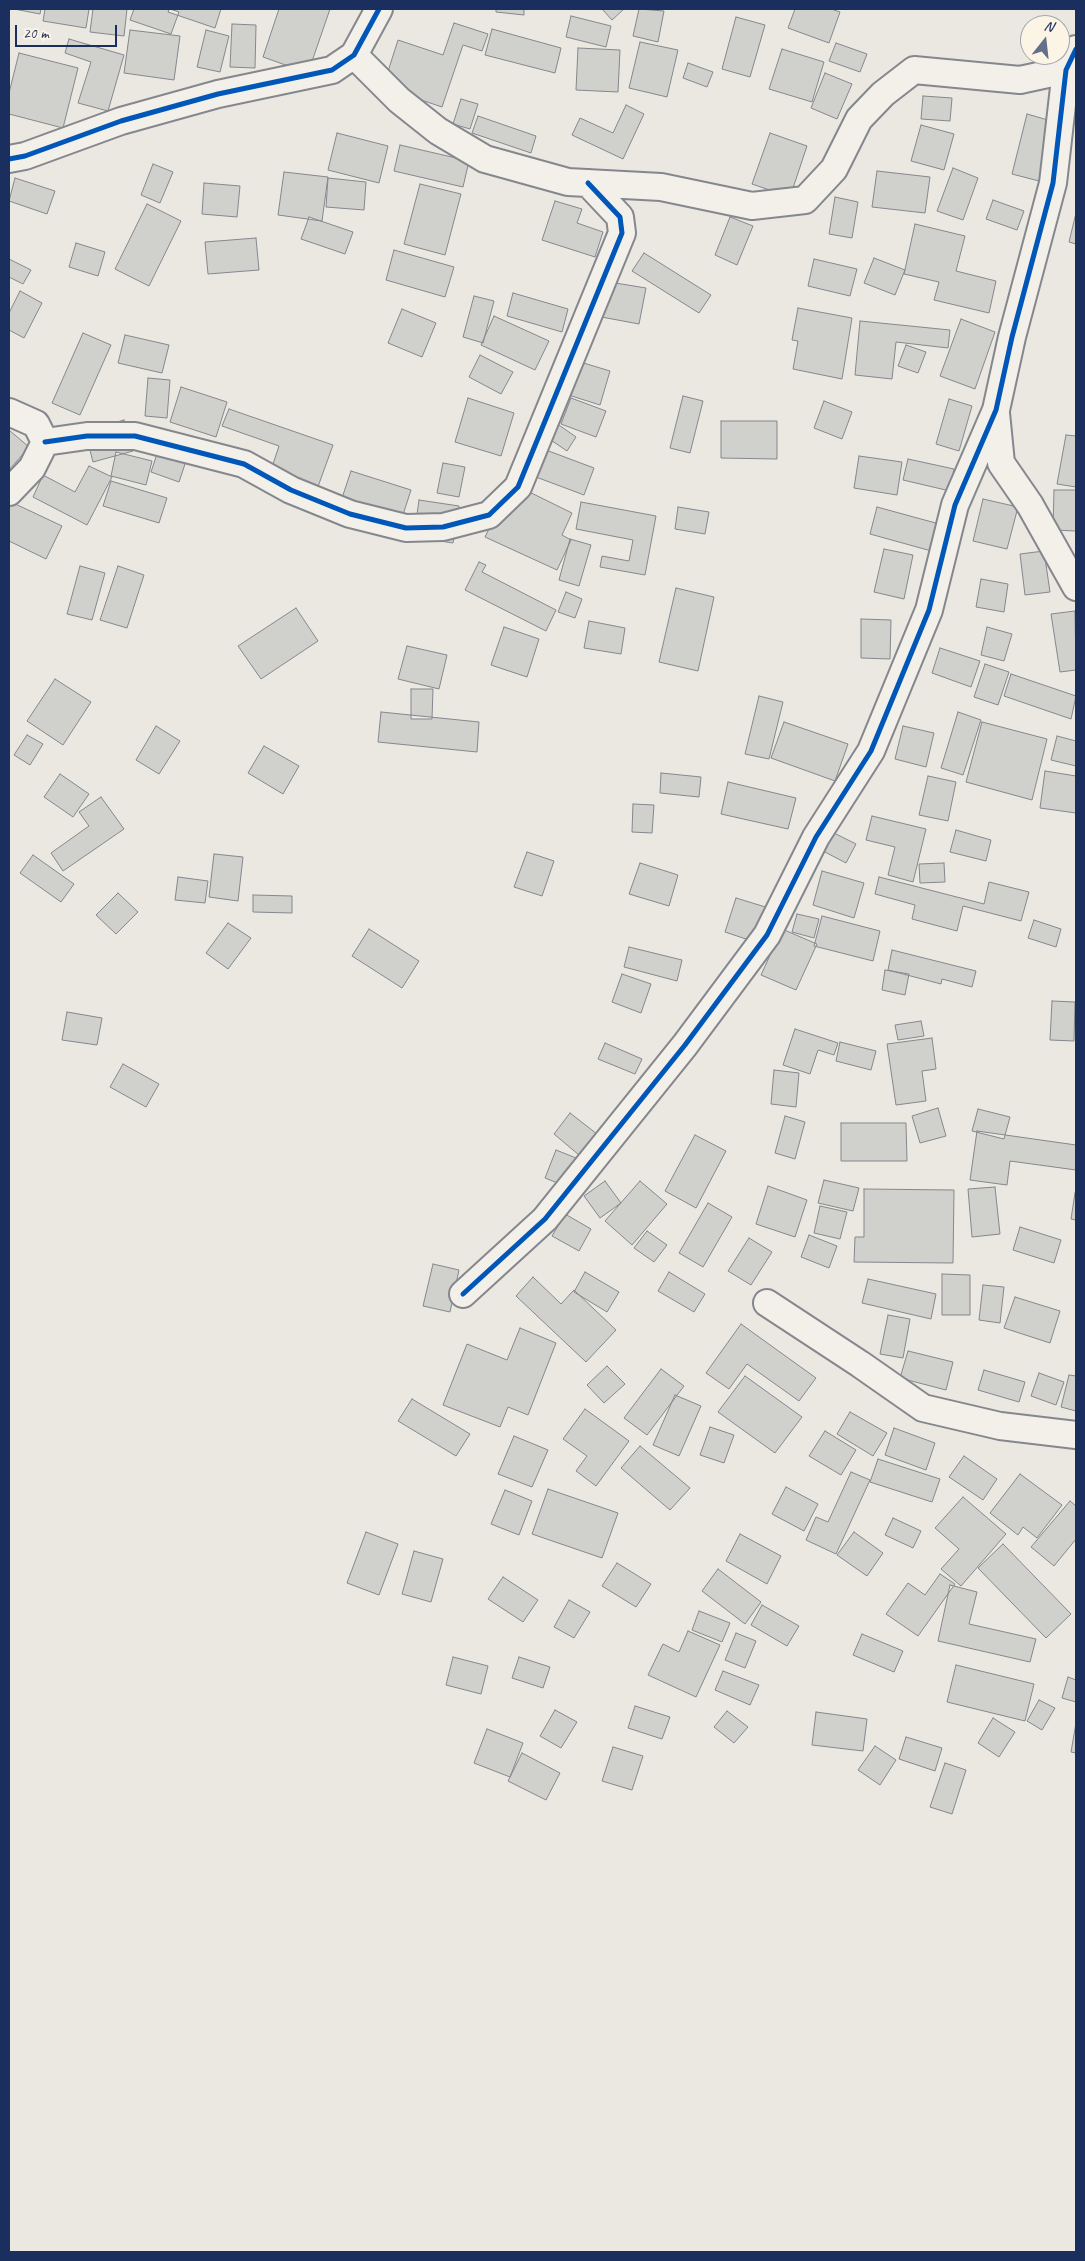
<!DOCTYPE html>
<style>
body{margin:0}
#map{position:relative;width:1085px;height:2261px;overflow:hidden;background:#eae8e1;font-family:Caveat,sans-serif}
canvas{display:block}
.frame{position:absolute;inset:0;border:10px solid #1b2f5e;pointer-events:none}
.north{position:absolute;left:1020px;top:15px;width:50px;height:50px;box-sizing:border-box;background:#fcf5e5;border:1px solid #a2a6af;border-radius:50%;rotate:16deg;font-size:14px;font-weight:700;line-height:20px;text-align:center;color:#1b2f5e}
.north::after{content:'';display:block;margin:auto;width:18px;height:22px;background:#63708c;clip-path:polygon(50% 0,100% 100%,50% 72%,0 100%)}
.scale{position:absolute;left:15px;top:25px;width:102px;height:22px;box-sizing:border-box;border:2px solid #1b2f5e;border-top:0;padding-left:6px;font-size:15px;line-height:18px;white-space:nowrap;color:#1b2f5e;-webkit-text-stroke:4px #fcf5e5;paint-order:stroke}
</style>
<div id="map">
<canvas width="1085" height="2261"></canvas>
<div class="frame"></div>
<div class="north">N</div>
<div class="scale">20 m</div>
</div>
<script>
const g = document.querySelector('canvas').getContext('2d');
g.lineJoin = 'round';
function fill(path, color) { g.fillStyle = color; g.fill(path, 'evenodd'); }
const toPath = rows => new Path2D(rows.map(r => 'M' + r).join(''));
function stroke(path, color, width, dash) { g.strokeStyle = color; g.lineWidth = width; g.lineCap = dash ? 'butt' : 'round'; g.setLineDash(dash || []); g.stroke(path); }
const building = toPath([
 [14,9,41,9,40,14,14,9],
 [45,9,89,9,86,28,43,21,45,9],
 [93,9,127,9,124,36,90,32,93,9],
 [134,9,170,9,179,12,171,34,130,20,134,9],
 [169,9,221,9,215,28,168,12,169,9],
 [279,9,330,9,308,73,263,57,279,9],
 [496,9,524,9,524,15,496,12,496,9],
 [602,9,624,9,612,20,602,9],
 [639,9,664,11,658,42,633,36,639,9],
 [795,9,831,9,840,12,829,43,788,28,795,9],
 [571,16,611,26,606,47,566,37,571,16],
 [736,17,765,25,750,77,722,69,736,17],
 [454,23,488,34,482,51,463,45,442,107,383,87,398,40,443,55,454,23],
 [232,24,256,25,255,68,230,67,232,24],
 [492,29,561,48,555,73,485,55,492,29],
 [130,30,180,36,174,80,124,73,130,30],
 [206,30,229,36,220,72,197,67,206,30],
 [69,39,124,55,108,111,78,103,91,62,65,53,69,39],
 [640,42,678,50,667,97,629,88,640,42],
 [836,43,867,54,860,72,829,61,836,43],
 [578,48,620,50,618,92,576,90,578,48],
 [782,49,824,62,812,102,769,89,782,49],
 [19,53,78,68,63,128,9,114,9,93,19,53],
 [688,63,713,72,707,87,683,78,688,63],
 [825,73,852,84,837,119,811,108,825,73],
 [923,96,952,98,950,121,921,119,923,96],
 [461,99,478,104,470,129,453,124,461,99],
 [626,105,644,114,623,159,572,135,580,118,613,133,626,105],
 [1027,114,1055,122,1039,181,1012,174,1027,114],
 [478,116,536,136,531,153,472,133,478,116],
 [921,125,954,134,944,170,911,161,921,125],
 [337,133,388,146,379,183,328,170,337,133],
 [770,133,807,146,790,197,752,184,770,133],
 [400,145,469,161,463,187,394,171,400,145],
 [153,164,173,172,160,203,141,195,153,164],
 [953,168,978,178,963,220,937,211,953,168],
 [877,171,930,177,925,213,872,207,877,171],
 [284,172,328,177,322,221,278,215,284,172],
 [15,178,55,191,47,214,9,201,15,178],
 [328,178,366,182,364,210,326,207,328,178],
 [204,183,240,186,237,217,202,214,204,183],
 [420,184,461,194,445,255,404,244,420,184],
 [835,197,858,202,852,238,829,234,835,197],
 [993,200,1024,211,1017,230,986,219,993,200],
 [555,201,582,209,577,223,603,232,595,257,542,240,555,201],
 [147,204,181,221,149,286,115,269,147,204],
 [1076,213,1076,244,1069,242,1076,213],
 [309,217,353,232,345,254,301,239,309,217],
 [730,217,753,226,737,265,715,255,730,217],
 [915,224,965,236,956,271,996,281,989,313,934,300,939,282,904,274,915,224],
 [256,238,259,270,208,274,205,242,256,238],
 [76,243,105,252,98,276,69,267,76,243],
 [394,250,454,267,445,297,386,280,394,250],
 [644,253,711,295,699,313,632,271,644,253],
 [874,258,905,270,895,295,864,283,874,258],
 [9,259,31,270,23,284,9,277,9,259],
 [814,259,857,269,850,296,808,286,814,259],
 [603,281,646,288,639,324,596,316,603,281],
 [20,291,42,303,24,338,9,330,9,313,20,291],
 [513,293,568,309,562,332,507,316,513,293],
 [474,296,494,301,483,343,463,337,474,296],
 [798,308,852,318,842,379,793,369,798,341,792,340,798,308],
 [402,309,436,323,422,357,388,343,402,309],
 [494,316,549,341,535,370,481,345,494,316],
 [961,319,995,332,975,389,940,376,961,319],
 [860,321,950,330,948,348,896,342,892,379,855,375,860,321],
 [83,333,111,345,80,415,52,403,83,333],
 [125,335,169,345,162,373,118,363,125,335],
 [906,345,926,352,918,373,898,366,906,345],
 [480,355,513,372,501,394,469,377,480,355],
 [567,358,610,371,600,405,556,391,567,358],
 [148,378,170,380,167,418,145,416,148,378],
 [181,387,227,402,216,437,170,422,181,387],
 [683,396,703,401,690,453,670,448,683,396],
 [468,398,514,413,501,456,455,442,468,398],
 [571,398,606,411,596,437,561,424,571,398],
 [949,399,972,406,959,451,936,444,949,399],
 [824,401,852,412,842,439,814,428,824,401],
 [229,409,333,445,315,495,268,479,279,446,222,426,229,409],
 [549,418,576,437,567,451,539,432,549,418],
 [124,420,133,451,93,462,85,431,124,420],
 [721,421,777,421,777,459,721,458,721,421],
 [9,430,29,447,9,470,9,430],
 [1066,435,1076,436,1076,487,1057,484,1066,435],
 [530,444,594,468,584,495,520,471,530,444],
 [158,451,186,461,179,482,151,472,158,451],
 [116,452,152,461,146,485,111,476,116,452],
 [859,456,902,462,897,495,854,488,859,456],
 [908,459,954,469,950,491,903,480,908,459],
 [443,463,465,467,459,497,437,493,443,463],
 [89,466,112,477,87,525,33,497,43,475,75,492,89,466],
 [351,471,411,490,399,527,339,507,351,471],
 [111,481,167,498,159,523,103,506,111,481],
 [511,483,572,513,562,535,571,540,557,570,485,537,511,483],
 [1054,490,1076,490,1076,531,1053,530,1054,490],
 [983,499,1018,507,1007,549,973,541,983,499],
 [419,500,459,506,453,543,414,537,419,500],
 [9,501,62,526,46,559,9,541,9,501],
 [581,502,656,516,645,575,600,567,602,556,629,561,633,540,576,529,581,502],
 [678,507,709,512,705,534,675,529,678,507],
 [877,507,943,525,935,552,870,534,877,507],
 [570,539,591,545,579,586,559,580,570,539],
 [884,549,913,555,904,599,874,592,884,549],
 [1044,551,1050,592,1025,595,1020,554,1044,551],
 [479,562,486,565,482,572,556,610,546,631,465,590,479,562],
 [80,566,105,573,92,620,67,614,80,566],
 [118,566,144,575,127,628,100,620,118,566],
 [981,579,1008,584,1004,612,976,607,981,579],
 [676,588,714,597,698,671,659,662,676,588],
 [566,592,582,599,575,618,558,612,566,592],
 [296,608,318,641,261,679,238,646,296,608],
 [1075,611,1076,670,1060,672,1051,614,1075,611],
 [861,619,891,620,890,659,861,658,861,619],
 [589,621,625,628,621,654,584,648,589,621],
 [504,627,539,639,527,677,491,665,504,627],
 [987,627,1012,634,1004,661,981,655,987,627],
 [407,646,447,655,439,689,398,679,407,646],
 [940,648,980,661,971,687,932,673,940,648],
 [985,664,1009,672,998,705,974,697,985,664],
 [1011,674,1076,696,1071,719,1004,696,1011,674],
 [55,679,91,702,63,745,27,721,55,679],
 [411,689,433,689,432,719,411,719,411,689],
 [759,696,783,702,769,759,745,754,759,696],
 [381,712,479,722,477,752,378,742,381,712],
 [958,712,981,720,963,775,941,768,958,712],
 [784,722,848,744,835,781,771,758,784,722],
 [982,722,1047,739,1032,800,966,782,982,722],
 [156,726,180,741,159,774,136,760,156,726],
 [903,726,934,733,926,767,895,759,903,726],
 [27,735,43,744,30,765,14,755,27,735],
 [1057,736,1076,741,1076,766,1051,760,1057,736],
 [264,746,299,766,283,794,248,773,264,746],
 [1045,771,1076,776,1076,813,1040,808,1045,771],
 [661,773,701,777,699,797,660,793,661,773],
 [60,774,89,794,73,817,44,797,60,774],
 [928,776,956,782,948,821,919,815,928,776],
 [728,782,796,798,788,829,721,814,728,782],
 [101,797,124,829,63,871,51,853,89,826,79,812,101,797],
 [633,804,654,805,652,833,632,832,633,804],
 [872,816,926,829,913,882,888,875,895,847,866,840,872,816],
 [956,830,991,840,986,861,950,852,956,830],
 [832,832,856,844,846,863,823,851,832,832],
 [527,852,554,861,542,896,514,887,527,852],
 [214,854,243,857,238,901,209,897,214,854],
 [33,855,74,884,61,902,20,873,33,855],
 [640,863,678,875,669,906,629,894,640,863],
 [944,863,945,882,920,883,919,864,944,863],
 [822,871,864,883,854,918,813,905,822,871],
 [178,877,208,881,205,903,175,900,178,877],
 [879,877,984,904,989,882,1029,892,1021,921,963,906,957,931,912,919,915,905,875,894,879,877],
 [118,893,138,912,116,934,96,915,118,893],
 [253,895,292,896,292,913,253,912,253,895],
 [736,898,772,909,761,944,725,932,736,898],
 [797,914,819,919,814,938,792,932,797,914],
 [822,916,880,931,873,961,814,946,822,916],
 [1034,920,1061,929,1056,947,1028,938,1034,920],
 [228,923,251,938,228,969,206,953,228,923],
 [369,929,419,961,402,988,352,956,369,929],
 [782,929,817,944,796,990,761,975,782,929],
 [629,947,682,960,677,981,624,967,629,947],
 [892,950,976,971,972,987,942,979,941,984,888,970,892,950],
 [885,970,909,974,905,995,882,990,885,970],
 [622,974,651,984,641,1013,612,1002,622,974],
 [1052,1001,1075,1002,1074,1041,1050,1040,1052,1001],
 [67,1012,102,1018,97,1045,62,1040,67,1012],
 [921,1021,924,1036,898,1040,895,1025,921,1021],
 [795,1029,838,1043,834,1055,818,1050,810,1074,783,1065,795,1029],
 [932,1038,936,1069,922,1071,926,1101,896,1105,887,1044,932,1038],
 [840,1042,876,1051,871,1070,836,1061,840,1042],
 [605,1043,642,1059,635,1074,598,1059,605,1043],
 [123,1064,159,1084,146,1107,110,1087,123,1064],
 [774,1070,799,1073,796,1107,771,1104,774,1070],
 [938,1108,946,1136,920,1143,912,1116,938,1108],
 [978,1109,1010,1117,1004,1139,972,1131,978,1109],
 [570,1113,597,1134,579,1155,554,1134,570,1113],
 [785,1116,805,1122,795,1159,775,1153,785,1116],
 [841,1123,906,1123,907,1161,841,1161,841,1123],
 [977,1131,1076,1145,1076,1170,1010,1161,1007,1185,970,1180,977,1131],
 [695,1135,726,1151,696,1208,665,1191,695,1135],
 [556,1150,576,1158,565,1186,545,1178,556,1150],
 [824,1180,859,1188,853,1211,818,1203,824,1180],
 [605,1181,621,1203,600,1218,584,1196,605,1181],
 [640,1181,667,1204,632,1245,605,1221,640,1181],
 [768,1186,807,1200,795,1237,756,1224,768,1186],
 [995,1187,1000,1234,972,1237,968,1189,995,1187],
 [864,1189,954,1190,953,1263,854,1262,855,1237,864,1237,864,1189],
 [1075,1193,1076,1194,1076,1220,1071,1219,1075,1193],
 [708,1203,732,1217,703,1267,679,1253,708,1203],
 [820,1206,847,1212,840,1239,814,1233,820,1206],
 [565,1214,591,1229,579,1251,552,1236,565,1214],
 [1020,1227,1061,1240,1054,1263,1013,1250,1020,1227],
 [647,1231,667,1245,654,1262,634,1248,647,1231],
 [809,1235,837,1246,829,1268,801,1257,809,1235],
 [749,1238,772,1252,751,1285,728,1271,749,1238],
 [433,1264,459,1270,450,1312,423,1306,433,1264],
 [585,1272,619,1292,607,1312,574,1292,585,1272],
 [669,1272,705,1294,694,1312,658,1291,669,1272],
 [942,1274,970,1275,970,1315,942,1315,942,1274],
 [533,1277,561,1304,574,1290,616,1330,586,1362,516,1296,533,1277],
 [868,1279,936,1294,931,1319,862,1303,868,1279],
 [983,1285,1004,1287,1000,1323,979,1320,983,1285],
 [1015,1297,1060,1311,1050,1343,1004,1328,1015,1297],
 [888,1315,910,1319,903,1358,880,1354,888,1315],
 [741,1324,816,1378,799,1401,747,1364,729,1389,706,1373,741,1324],
 [520,1328,556,1343,528,1415,508,1407,500,1427,443,1405,467,1344,507,1360,520,1328],
 [908,1351,953,1362,946,1390,900,1378,908,1351],
 [607,1366,625,1384,604,1403,587,1385,607,1366],
 [661,1369,684,1386,647,1435,624,1418,661,1369],
 [984,1370,1025,1382,1019,1402,978,1390,984,1370],
 [1039,1373,1064,1382,1056,1405,1031,1396,1039,1373],
 [1069,1375,1076,1376,1076,1411,1061,1407,1069,1375],
 [745,1376,802,1417,775,1453,718,1412,745,1376],
 [675,1395,701,1406,679,1456,653,1445,675,1395],
 [412,1399,470,1434,456,1456,398,1421,412,1399],
 [585,1409,629,1441,596,1486,576,1471,587,1456,563,1439,585,1409],
 [850,1412,887,1433,873,1456,837,1434,850,1412],
 [710,1427,734,1435,724,1463,700,1455,710,1427],
 [894,1428,935,1443,926,1470,885,1455,894,1428],
 [825,1431,856,1450,841,1475,809,1456,825,1431],
 [514,1436,548,1450,532,1487,498,1474,514,1436],
 [640,1446,690,1488,670,1510,621,1468,640,1446],
 [964,1456,997,1479,983,1500,949,1477,964,1456],
 [878,1459,940,1479,932,1502,870,1482,878,1459],
 [851,1472,870,1480,836,1554,806,1540,816,1517,828,1522,851,1472],
 [1020,1474,1062,1505,1037,1538,1023,1527,1018,1535,990,1513,1020,1474],
 [786,1487,818,1504,804,1531,772,1514,786,1487],
 [548,1489,618,1513,602,1558,532,1534,548,1489],
 [505,1490,532,1501,519,1535,491,1524,505,1490],
 [963,1497,1006,1534,961,1586,941,1569,959,1549,935,1528,963,1497],
 [1070,1501,1076,1506,1076,1539,1054,1566,1031,1547,1070,1501],
 [893,1518,921,1531,913,1548,885,1535,893,1518],
 [366,1532,398,1544,379,1595,347,1583,366,1532],
 [854,1532,883,1553,867,1576,837,1555,854,1532],
 [740,1534,781,1556,767,1584,726,1561,740,1534],
 [1003,1544,1071,1614,1046,1638,978,1568,1003,1544],
 [414,1551,443,1559,431,1602,402,1594,414,1551],
 [617,1563,651,1584,636,1607,602,1586,617,1563],
 [718,1569,761,1602,745,1624,702,1591,718,1569],
 [940,1574,955,1584,918,1636,886,1614,908,1583,925,1595,940,1574],
 [503,1577,538,1600,523,1622,488,1599,503,1577],
 [950,1585,977,1592,969,1624,1036,1639,1030,1662,938,1641,950,1585],
 [569,1600,590,1612,574,1638,554,1627,569,1600],
 [762,1605,799,1626,787,1646,751,1625,762,1605],
 [699,1611,730,1623,722,1642,692,1630,699,1611],
 [688,1631,720,1645,696,1697,648,1675,663,1644,679,1652,688,1631],
 [736,1633,756,1641,745,1668,725,1660,736,1633],
 [862,1634,903,1651,894,1672,853,1655,862,1634],
 [453,1657,488,1666,481,1694,446,1685,453,1657],
 [519,1657,550,1667,543,1688,512,1678,519,1657],
 [956,1665,1034,1684,1025,1721,947,1702,956,1665],
 [723,1671,759,1685,750,1705,715,1690,723,1671],
 [1068,1677,1076,1680,1076,1702,1062,1698,1068,1677],
 [1039,1700,1055,1708,1042,1730,1027,1721,1039,1700],
 [635,1706,670,1717,662,1739,628,1728,635,1706],
 [555,1710,577,1722,561,1748,540,1736,555,1710],
 [727,1711,748,1727,734,1743,714,1727,727,1711],
 [816,1712,867,1719,863,1751,812,1745,816,1712],
 [993,1718,1015,1732,999,1757,978,1743,993,1718],
 [1076,1723,1076,1753,1071,1752,1076,1723],
 [487,1729,523,1743,510,1777,474,1763,487,1729],
 [906,1737,942,1748,935,1771,899,1759,906,1737],
 [875,1746,896,1760,880,1785,858,1770,875,1746],
 [613,1747,643,1756,632,1790,602,1781,613,1747],
 [522,1753,560,1773,546,1800,508,1781,522,1753],
 [945,1763,966,1770,952,1814,930,1807,945,1763]
]);
fill(building, '#d0d0cd');
stroke(building, '#84878d', 1);
const minor = toPath([
 [354,55,399,100,438,131,485,159,568,182,661,187,752,206,805,200,834,169,859,119,883,94,914,70,1020,80,1066,70],
 [9,159,25,156,121,121,218,94,332,70,354,55,379,9],
 [9,412,36,424,45,442],
 [996,413,1001,463,1030,505,1076,587],
 [45,442,87,436,135,436,244,464,291,490,350,514,406,528,443,527,489,515,518,487,622,233,620,217,588,183],
 [9,492,32,468,45,442],
 [463,1294,545,1219,685,1045,767,935,816,837,871,751,929,610,955,505,996,410,1012,337,1053,183,1066,70,1076,49],
 [767,1303,860,1364,923,1408,1000,1426,1076,1435]
]);
stroke(minor, '#84878d', 30);
stroke(minor, '#f3f0ea', 26);
stroke(toPath([
 [9,159,25,156,121,121,218,94,332,70,354,55,379,9],
 [45,442,87,436,135,436,244,464,291,490,350,514,406,528,443,527,489,515,518,487,622,233,620,217,588,183],
 [463,1294,545,1219,685,1045,767,935,816,837,871,751,929,610,955,505,996,410,1012,337,1053,183,1066,70,1076,49]
]), '#0057b8', 5);
</script>
